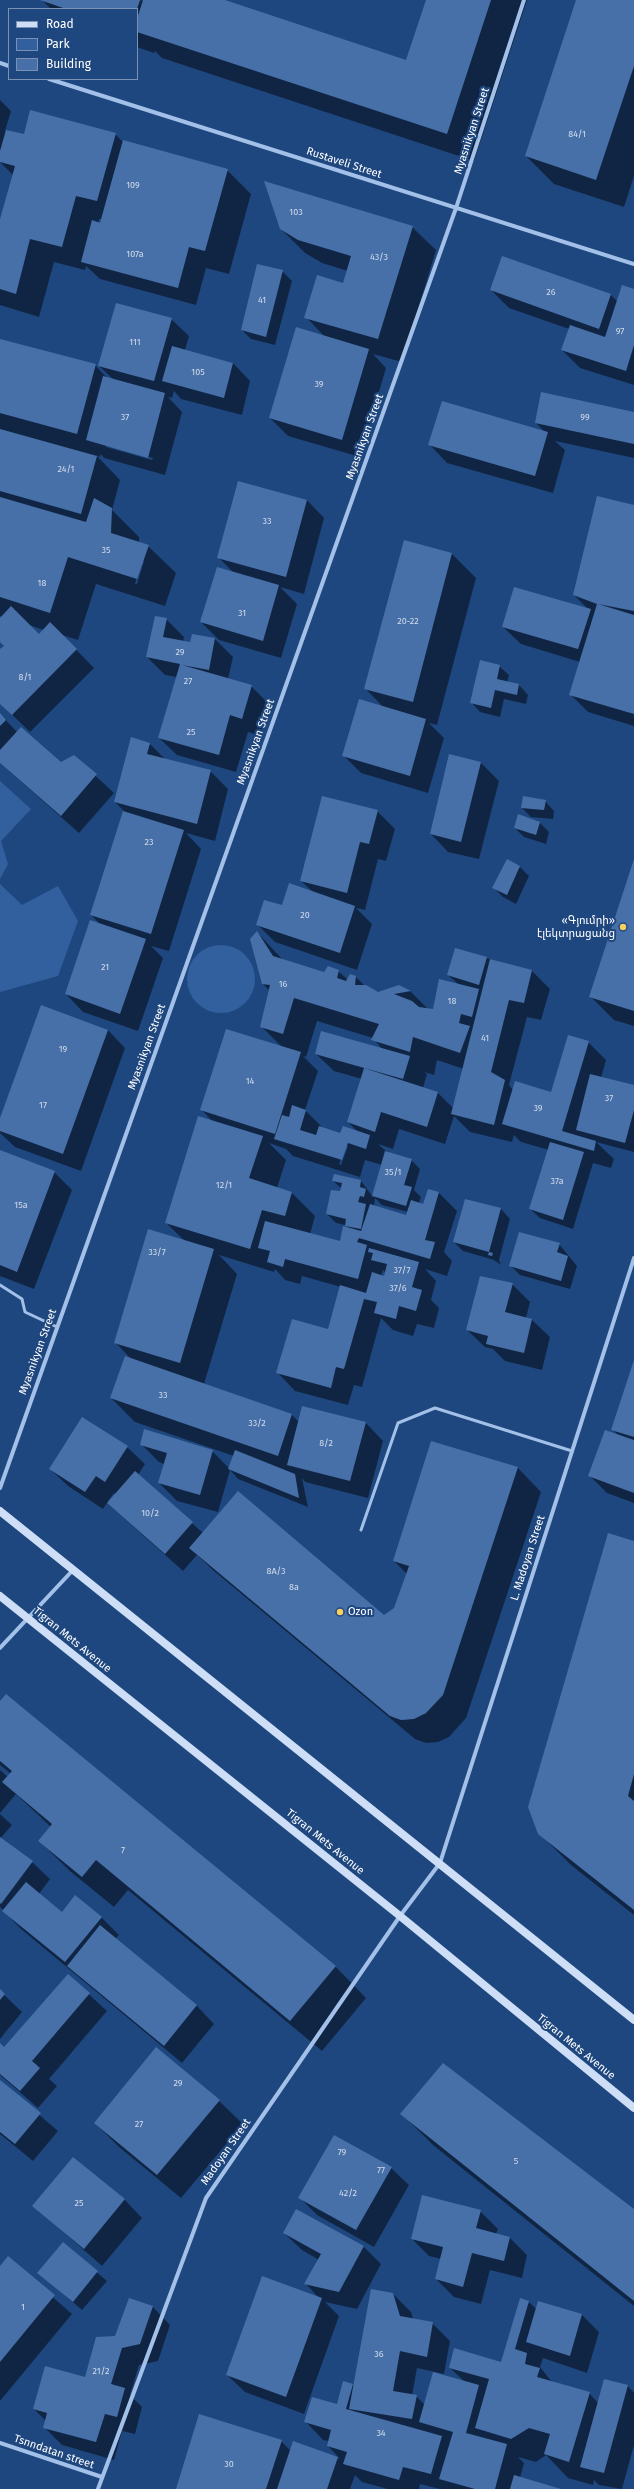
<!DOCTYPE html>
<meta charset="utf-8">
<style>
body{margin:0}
#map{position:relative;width:634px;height:2489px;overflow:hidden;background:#1f477f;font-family:"Fira Sans",sans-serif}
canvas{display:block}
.legend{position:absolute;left:8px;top:8px;width:130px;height:72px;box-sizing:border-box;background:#1f477f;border:1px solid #7991b2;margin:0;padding:5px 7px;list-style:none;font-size:12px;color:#fff}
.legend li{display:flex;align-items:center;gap:8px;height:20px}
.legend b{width:20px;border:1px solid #7991b2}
</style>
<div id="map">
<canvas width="634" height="2489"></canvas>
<ul class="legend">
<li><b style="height:5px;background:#cedef6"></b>Road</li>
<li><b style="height:11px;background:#32609e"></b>Park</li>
<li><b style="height:11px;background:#4770a9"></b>Building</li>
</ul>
</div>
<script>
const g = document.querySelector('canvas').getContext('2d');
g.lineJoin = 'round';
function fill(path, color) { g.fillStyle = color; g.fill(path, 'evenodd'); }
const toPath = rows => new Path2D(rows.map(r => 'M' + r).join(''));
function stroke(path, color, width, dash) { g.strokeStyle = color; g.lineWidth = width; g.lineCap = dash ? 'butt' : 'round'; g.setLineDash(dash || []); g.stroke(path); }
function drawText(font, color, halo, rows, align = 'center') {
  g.font = font + ' "Fira Sans","Noto Sans Armenian",sans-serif'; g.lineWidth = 4; g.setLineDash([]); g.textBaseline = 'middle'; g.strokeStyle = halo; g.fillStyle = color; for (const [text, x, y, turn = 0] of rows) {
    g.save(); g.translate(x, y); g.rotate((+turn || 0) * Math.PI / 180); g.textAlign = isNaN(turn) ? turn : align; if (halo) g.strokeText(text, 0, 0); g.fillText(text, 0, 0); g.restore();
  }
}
fill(toPath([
 [0,781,31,809,1,841,8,864,0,879],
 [0,884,22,905,58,886,78,921,58,976,0,992],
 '187 979a34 34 0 1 1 68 0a34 34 0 1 1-68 0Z'
]), '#32609e');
fill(toPath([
 [221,0,407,61,427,0,527,0,474,161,162,58,155,51,154,53,137,47,137,9,51,9,43,1],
 [577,0,634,0,634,176,624,207,554,184,526,156],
 [0,100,11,111,5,131,24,136,115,134,122,141,227,170,251,194,229,274,206,268,196,305,100,279,86,266,85,270,54,262,39,317,0,305,0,223,13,175,0,162],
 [99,219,102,219,101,223,98,223],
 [412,227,436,250,402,362,373,354,386,368,360,457,288,436,270,418,325,337,306,317,344,284,348,271,322,263,305,253,281,229],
 [503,257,611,295,618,302,634,290,634,385,580,368,562,350,569,329,509,308,491,290],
 [282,271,292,281,275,345,251,339,242,330],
 [171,319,189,336,185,350,233,363,250,381,242,415,181,399,174,391,172,398,168,397,182,412,165,475,104,458,101,454,100,457,96,455,120,480,112,510,139,537,139,543,148,546,176,573,165,606,96,584,78,640,62,635,94,668,30,732,0,703,0,651,5,646,0,641,0,619,2,617,0,616,0,340,95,365,108,379,114,380,99,366],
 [106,445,153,458,152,460,106,447],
 [142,561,144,561,137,584,135,584],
 [29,625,44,630,39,635],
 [634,413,634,458,555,441,565,450,553,493,447,463,430,445,545,432,536,423],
 [307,500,324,518,304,594,280,587,297,604,281,658,219,640,201,622,234,573,219,558],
 [634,506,634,726,588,712,570,694,580,662,521,644,503,627,589,610,574,595],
 [404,542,452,554,476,578,437,725,429,723,444,738,428,793,361,773,344,756,384,708,365,688],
 [166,619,184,637,183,642,190,643,192,635,215,639,233,657,228,679,251,686,269,704,260,736,248,732,236,772,177,755,159,738,177,677,165,675,147,657],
 [499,666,509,675,507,683,519,685,528,695,526,704,504,699,500,717,480,712,471,702],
 [0,714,17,732,61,763,74,756,114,793,79,833,0,763],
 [150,744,166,760,210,771,228,789,215,841,186,833,201,849,169,951,151,946,163,958,138,1031,83,1012,66,994,101,925,91,915,124,811,115,802],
 [450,755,481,763,499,781,479,859,448,852,431,834],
 [545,801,554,811,553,819,531,817,522,808],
 [377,811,395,829,386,861,378,859,365,910,356,908,372,924,357,970,275,942,257,924,313,892,301,881],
 [540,823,549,832,546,844,524,837,515,828],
 [634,861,634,1026,614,1020,590,996],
 [520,867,529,876,516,904,503,897,494,888],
 [257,932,283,960,324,973,338,971,348,980,351,975,356,977,365,986,378,993,399,986,410,991,428,1009,433,1010,458,984,448,975,455,949,532,971,550,989,541,1020,527,1017,509,1085,513,1090,552,1093,588,1042,606,1060,601,1078,634,1086,634,1152,596,1142,614,1159,611,1168,593,1163,573,1229,540,1218,530,1209,549,1150,521,1142,514,1135,512,1142,470,1132,454,1116,445,1144,399,1129,393,1149,378,1144,387,1152,411,1160,420,1169,414,1190,421,1197,419,1203,424,1205,429,1191,439,1193,457,1211,444,1252,452,1261,447,1276,425,1269,436,1281,431,1300,439,1308,434,1328,417,1324,413,1336,393,1330,381,1318,362,1387,354,1385,348,1405,295,1391,278,1373,329,1330,341,1287,302,1276,300,1284,285,1280,275,1269,274,1272,219,1255,237,1274,204,1384,291,1414,299,1422,366,1423,383,1441,368,1498,305,1482,302,1478,308,1507,238,1479,230,1470,218,1512,177,1501,159,1483,164,1464,159,1462,141,1444,212,1451,229,1468,234,1456,135,1422,111,1398,132,1360,115,1342,185,1241,166,1223,213,1122,201,1109,282,1047,261,1026,270,991,263,984],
 [317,1021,373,1038,382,1049,316,1054,334,1071,362,1079,348,1122,357,1131,341,1134,324,1129,305,1110,318,1071,303,1056,306,1057],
 [437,1060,464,1069,454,1109,438,1093,423,1088,427,1074,424,1072,434,1075],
 [269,1143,286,1149,293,1156,360,1177,365,1160,382,1165,373,1197,361,1181,333,1181,342,1189,327,1214,336,1223,345,1225,349,1229,341,1242,310,1234,315,1216,292,1193,277,1188,286,1160],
 [346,1146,348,1146,341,1165,339,1164],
 [375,1198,382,1205,408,1212,407,1217,374,1206],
 [383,1270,386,1273,385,1277,381,1276],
 [108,1030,125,1048,81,1171,15,1147,0,1133,0,1121],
 [0,1151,54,1172,72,1190,34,1289,0,1276],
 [501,1209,510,1219,499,1260,501,1265,494,1260,463,1251,454,1242],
 [559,1244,577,1266,570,1289,520,1275,511,1266],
 [512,1284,530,1302,526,1318,532,1320,550,1337,542,1370,505,1361,493,1349,485,1347,467,1330],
 [634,1362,634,1503,607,1493,589,1475,618,1435,612,1429],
 [432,1442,518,1468,541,1492,466,1718,449,1737,438,1742,426,1743,415,1739,214,1571,197,1555,183,1571,107,1503,103,1509,68,1486,50,1469,127,1447,145,1464,138,1475,203,1533,384,1616,395,1608,407,1574,394,1561],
 [114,1493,116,1495,109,1502,108,1501],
 [634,1542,634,1915,571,1865,539,1833],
 [0,1703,335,1966,366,1998,322,2051,128,1890,114,1907,71,1872,39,1841,51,1827,16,1794,0,1813,0,1770,8,1777,11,1774,0,1765],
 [0,1814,12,1825,0,1839,32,1862,50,1879,39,1894,62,1913,101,1917,119,1935,115,1939,197,2006,214,2024,182,2063,21,1929,0,1907],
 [68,1975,107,2011,49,2079,57,2086,38,2108,0,2075,0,2045,4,2048],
 [0,1991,22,2012,0,2039],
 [0,2081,58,2131,33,2161,0,2134],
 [219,2101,243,2124,181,2198,119,2147,95,2123],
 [402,2114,634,2210,634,2306,433,2145],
 [73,2158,125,2200,142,2218,102,2266,34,2206],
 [391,2168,409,2185,374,2247,317,2215,300,2198],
 [480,2211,498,2229,496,2234,510,2238,527,2255,522,2278,490,2270,481,2304,454,2297,436,2279,441,2259,429,2256,412,2239],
 [284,2233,363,2246,381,2264,357,2309,325,2302,339,2316,304,2414,245,2392,227,2375,319,2298,306,2284,319,2260,302,2250],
 [63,2244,107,2281,82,2310,39,2273],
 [8,2258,72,2314,0,2401,0,2267],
 [393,2294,411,2312,413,2319,432,2323,450,2341,444,2374,417,2368,412,2396,416,2396,425,2405,465,2382,450,2368,502,2363,529,2302,537,2310,582,2315,599,2332,587,2373,543,2358,540,2367,552,2382,589,2393,598,2403,628,2386,634,2393,634,2445,622,2489,599,2485,594,2480,593,2485,568,2478,546,2455,536,2462,518,2457,524,2463,520,2478,559,2489,440,2489,420,2484,419,2489,388,2489,362,2482,355,2475,350,2489,177,2489,281,2441,291,2451,294,2443,340,2459,328,2446,329,2441,323,2440,306,2422,337,2405,344,2382,354,2385],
 [153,2307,170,2325,158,2361,139,2365,130,2395,142,2407,135,2434,122,2431,114,2460,62,2445,44,2427,46,2421,34,2409,85,2378,116,2337]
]), '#0007');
fill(toPath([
 [40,0,140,0,137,9,66,9],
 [143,0,225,0,406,60,426,0,491,0,447,134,137,32,137,19],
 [576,0,634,0,634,66,596,180,525,156],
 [30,110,116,133,97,201,76,196,62,247,30,239,16,294,0,289,0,219,15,166,0,162,0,151,6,130,24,134],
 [123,140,228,169,205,251,189,247,178,288,81,262,92,220,100,223],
 [264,181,413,226,378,339,304,318,317,275,343,283,351,256,298,240,280,229],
 [502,256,611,294,599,329,490,290],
 [257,264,283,270,266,337,241,330],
 [622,285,634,289,634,345,626,371,561,350,570,325,605,337],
 [116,303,172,318,154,381,98,366],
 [296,327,369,349,342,440,269,418],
 [0,339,96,364,77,434,0,413],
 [172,346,233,363,224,398,162,381],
 [103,376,165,393,148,458,86,440],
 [541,392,634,412,634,444,535,423],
 [442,401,548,432,535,476,428,445],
 [0,429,97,456,81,514,0,491],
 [238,481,307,500,286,577,217,558],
 [597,496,634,505,634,611,598,604,634,615,634,714,569,695,597,604,573,595],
 [0,497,86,522,94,498,112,508,111,533,149,545,137,579,68,557,50,613,0,597],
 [404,540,452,553,413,702,364,689],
 [217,567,279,585,263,641,200,622],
 [514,587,591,609,578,649,502,627],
 [11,606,39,634,50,622,77,649,12,715,0,704,0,649,4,646,0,642,0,618],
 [155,616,167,618,163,637,190,642,192,634,215,638,209,670,182,665,252,685,242,719,230,715,219,755,158,738,180,664,146,657],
 [480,660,500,665,497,679,519,684,517,695,495,690,491,708,470,703],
 [359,699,426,719,410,776,342,756],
 [0,713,6,720,0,726],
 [21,727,61,762,74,755,97,774,61,816,0,763,0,750],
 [131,737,150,743,147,754,211,770,197,824,114,802],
 [449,754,481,762,461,842,430,834],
 [322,796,378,810,369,844,360,842,347,893,300,881],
 [523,796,546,800,544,810,521,808],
 [123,811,184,830,151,934,90,915],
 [518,814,540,822,536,835,514,828],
 [507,859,520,866,507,895,492,888],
 [634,859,634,1011,589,997],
 [289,883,355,906,340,953,256,925,264,900,282,905],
 [90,920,146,939,120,1014,65,994],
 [257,931,273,956,324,972,328,966,339,970,337,978,346,981,350,974,356,976,355,985,366,985,378,992,399,985,411,991,394,994,412,1001,419,1007,433,1009,439,979,479,989,472,1017,461,1014,459,1023,470,1026,460,1053,413,1037,410,1052,371,1040,379,1024,294,998,283,1034,260,1027,270,985,262,984,250,939],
 [455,948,487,957,479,985,447,975],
 [490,959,532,970,524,1003,509,1000,491,1072,505,1080,494,1125,451,1114],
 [41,1005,108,1030,63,1154,0,1131,0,1118],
 [226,1029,301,1052,275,1134,200,1110],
 [321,1031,410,1056,403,1079,315,1054],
 [568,1035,589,1041,562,1131,596,1141,594,1151,502,1124,515,1081,551,1092],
 [364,1068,438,1092,427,1127,381,1112,375,1132,347,1122],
 [590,1074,634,1085,634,1110,625,1143,576,1130],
 [292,1105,306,1110,300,1130,316,1135,319,1126,340,1133,343,1126,370,1135,366,1149,348,1143,342,1160,274,1139,282,1115,289,1117],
 [198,1116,263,1136,249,1178,292,1192,285,1216,262,1210,250,1249,165,1223],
 [550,1142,584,1152,563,1220,529,1209],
 [0,1150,55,1171,17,1272,0,1265],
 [385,1151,412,1159,404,1185,412,1187,406,1206,372,1196],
 [334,1174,361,1180,360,1187,366,1189,364,1197,360,1196,358,1202,366,1204,361,1229,345,1226,346,1219,326,1214,331,1190,340,1191,342,1183,332,1181],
 [428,1189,439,1192,425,1240,435,1242,430,1259,359,1238,357,1242,367,1245,358,1279,285,1259,283,1267,267,1262,270,1251,258,1248,265,1221,340,1241,343,1226,361,1231,370,1204,406,1215,411,1200,423,1204],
 [465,1199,501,1208,489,1252,493,1253,492,1256,488,1255,489,1252,453,1242],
 [148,1229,214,1249,180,1363,114,1343],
 [519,1232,560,1243,557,1252,568,1256,561,1281,509,1266],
 [369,1248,419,1262,412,1287,422,1290,416,1311,399,1306,396,1319,374,1313,377,1302,364,1299,344,1369,336,1367,331,1388,276,1373,292,1319,328,1329,340,1285,366,1293,372,1272,384,1276,387,1264,371,1260,373,1253,368,1252],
 [480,1276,513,1283,505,1312,532,1319,524,1353,486,1344,488,1336,466,1330],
 [125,1356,292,1414,278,1456,110,1398],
 [634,1360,634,1437,611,1430],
 [302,1406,366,1422,350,1481,287,1465],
 [82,1417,128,1446,105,1482,96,1476,85,1492,49,1469],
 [144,1429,213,1450,200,1495,158,1483,167,1453,140,1445],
 [605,1430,634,1440,634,1493,588,1476],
 [431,1441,518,1467,443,1695,426,1713,414,1719,401,1720,390,1716,189,1548,238,1491,384,1615,394,1608,409,1566,393,1561],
 [235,1450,295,1474,299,1498,228,1469],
 [135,1471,193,1522,165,1554,107,1503],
 [608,1533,634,1541,634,1774,628,1796,634,1801,634,1910,538,1834,528,1807],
 [6,1694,336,1966,290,2021,96,1860,82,1877,38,1841,52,1824,2,1782,12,1771,0,1761,0,1701],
 [0,1837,33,1861,1,1904,0,1903],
 [26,1882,62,1912,75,1895,102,1917,65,1962,2,1911],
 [100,1925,197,2005,164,2046,67,1966],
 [68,1974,90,1993,32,2061,40,2068,20,2091,0,2074,0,2043,4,2047],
 [0,1989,5,1994,0,2000],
 [156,2047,220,2100,157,2175,94,2123],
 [443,2063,634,2209,634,2301,400,2114],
 [0,2080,41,2113,15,2144,0,2132],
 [334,2135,392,2167,356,2230,298,2198],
 [73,2157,125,2199,84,2249,32,2206],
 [422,2195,481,2210,476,2228,510,2237,504,2261,472,2253,463,2287,435,2279,443,2247,411,2239],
 [296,2209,364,2246,339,2292,304,2284,321,2254,283,2233],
 [63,2242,98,2271,73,2302,37,2273],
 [8,2256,55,2295,0,2362,0,2266],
 [262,2276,322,2298,286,2397,226,2375],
 [371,2289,393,2293,400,2316,433,2322,427,2357,400,2351,393,2391,417,2395,412,2419,349,2409],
 [129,2298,153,2306,140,2344,122,2348,111,2384,125,2388,117,2417,105,2414,96,2442,43,2428,47,2413,33,2409,45,2366,85,2377,96,2337,115,2336],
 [520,2298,529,2301,515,2349,527,2353,525,2364,540,2368,537,2377,590,2392,569,2462,544,2454,550,2434,529,2428,511,2439,475,2428,489,2379,449,2368,454,2348,501,2362],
 [538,2301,582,2314,570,2356,526,2342],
 [433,2372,479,2385,466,2433,507,2444,495,2489,475,2489,439,2479,453,2432,419,2422],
 [604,2379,628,2385,604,2473,580,2467],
 [343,2381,353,2384,346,2409,442,2436,431,2474,403,2467,399,2480,343,2464,347,2452,327,2446,331,2430,304,2422,312,2397,337,2404],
 [199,2414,282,2440,266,2489,176,2489],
 [293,2441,338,2457,327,2489,277,2489],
 [514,2475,561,2489,510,2489]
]), '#4770a9');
stroke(toPath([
 [0,1285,22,1299,25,1312,57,1327],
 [361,1530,398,1423,435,1408,572,1451]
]), '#a3c1e8', 3);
stroke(toPath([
 [0,63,9,66],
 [49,79,634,264],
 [0,1488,456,208,524,0],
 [0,1648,73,1570],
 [0,2443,102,2477],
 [98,2489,206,2198,400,1916,440,1863,634,1258]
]), '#a3c1e8', 4);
stroke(toPath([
 [0,1511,634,2020],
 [0,1596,400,1916,634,2108]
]), '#cedef6', 8);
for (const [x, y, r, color] of [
 [623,927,4,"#f7cf63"],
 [340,1612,4,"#f7cf63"]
]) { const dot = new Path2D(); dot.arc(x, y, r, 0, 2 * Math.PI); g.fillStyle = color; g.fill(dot); stroke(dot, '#1f477f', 1.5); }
drawText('9px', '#d1dbea', null, [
 ["84/1",577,134],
 ["109",133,185],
 ["103",296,212],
 ["107a",135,254],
 ["43/3",379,257],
 ["26",551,292],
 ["41",262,300],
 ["97",620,331],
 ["111",135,342],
 ["105",198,372],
 ["39",319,384],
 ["37",125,417],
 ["99",585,417],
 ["24/1",66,469],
 ["33",267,521],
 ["35",106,550],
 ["18",42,583],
 ["31",242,613],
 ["20-22",408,621],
 ["29",180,652],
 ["8/1",25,677],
 ["27",188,681],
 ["25",191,732],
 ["23",149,842],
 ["20",305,915],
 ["21",105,967],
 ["16",283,984],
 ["18",452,1001],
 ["41",485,1038],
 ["19",63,1049],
 ["14",250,1081],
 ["37",609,1098],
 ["17",43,1105],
 ["39",538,1108],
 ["35/1",393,1172],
 ["37a",557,1181],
 ["12/1",224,1185],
 ["15a",21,1205],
 ["33/7",157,1252],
 ["37/7",402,1270],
 ["37/6",398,1288],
 ["33",163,1395],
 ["33/2",257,1423],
 ["8/2",326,1443],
 ["10/2",150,1513],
 ["8A/3",276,1571],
 ["8a",294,1587],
 ["7",123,1850],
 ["29",178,2083],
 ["27",139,2124],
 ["79",342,2152],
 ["5",516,2161],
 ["77",381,2170],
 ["42/2",348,2193],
 ["25",79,2203],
 ["1",23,2307],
 ["36",379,2354],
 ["21/2",101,2371],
 ["34",381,2433],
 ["30",229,2464]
]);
drawText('11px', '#fff', '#1f477f', [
 ["Myasnikyan Street",472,131,-72],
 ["Rustaveli Street",344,163,18],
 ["Myasnikyan Street",365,437,-70],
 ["Myasnikyan Street",256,742,-70],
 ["Myasnikyan Street",147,1047,-70],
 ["Myasnikyan Street",38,1352,-70],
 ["L. Madoyan Street",528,1558,-72],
 ["Tigran Mets Avenue",72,1640,39],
 ["Tigran Mets Avenue",325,1842,39],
 ["Tigran Mets Avenue",576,2047,39],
 ["Madoyan Street",226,2152,-55],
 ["Tsnndatan street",54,2452,19]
]);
drawText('11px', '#fff', '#1f477f', [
 ["«Գյումրի»",615,921],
 ["էլեկտրացանց",615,934],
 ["Ozon",348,1612,"left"]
], 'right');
</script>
